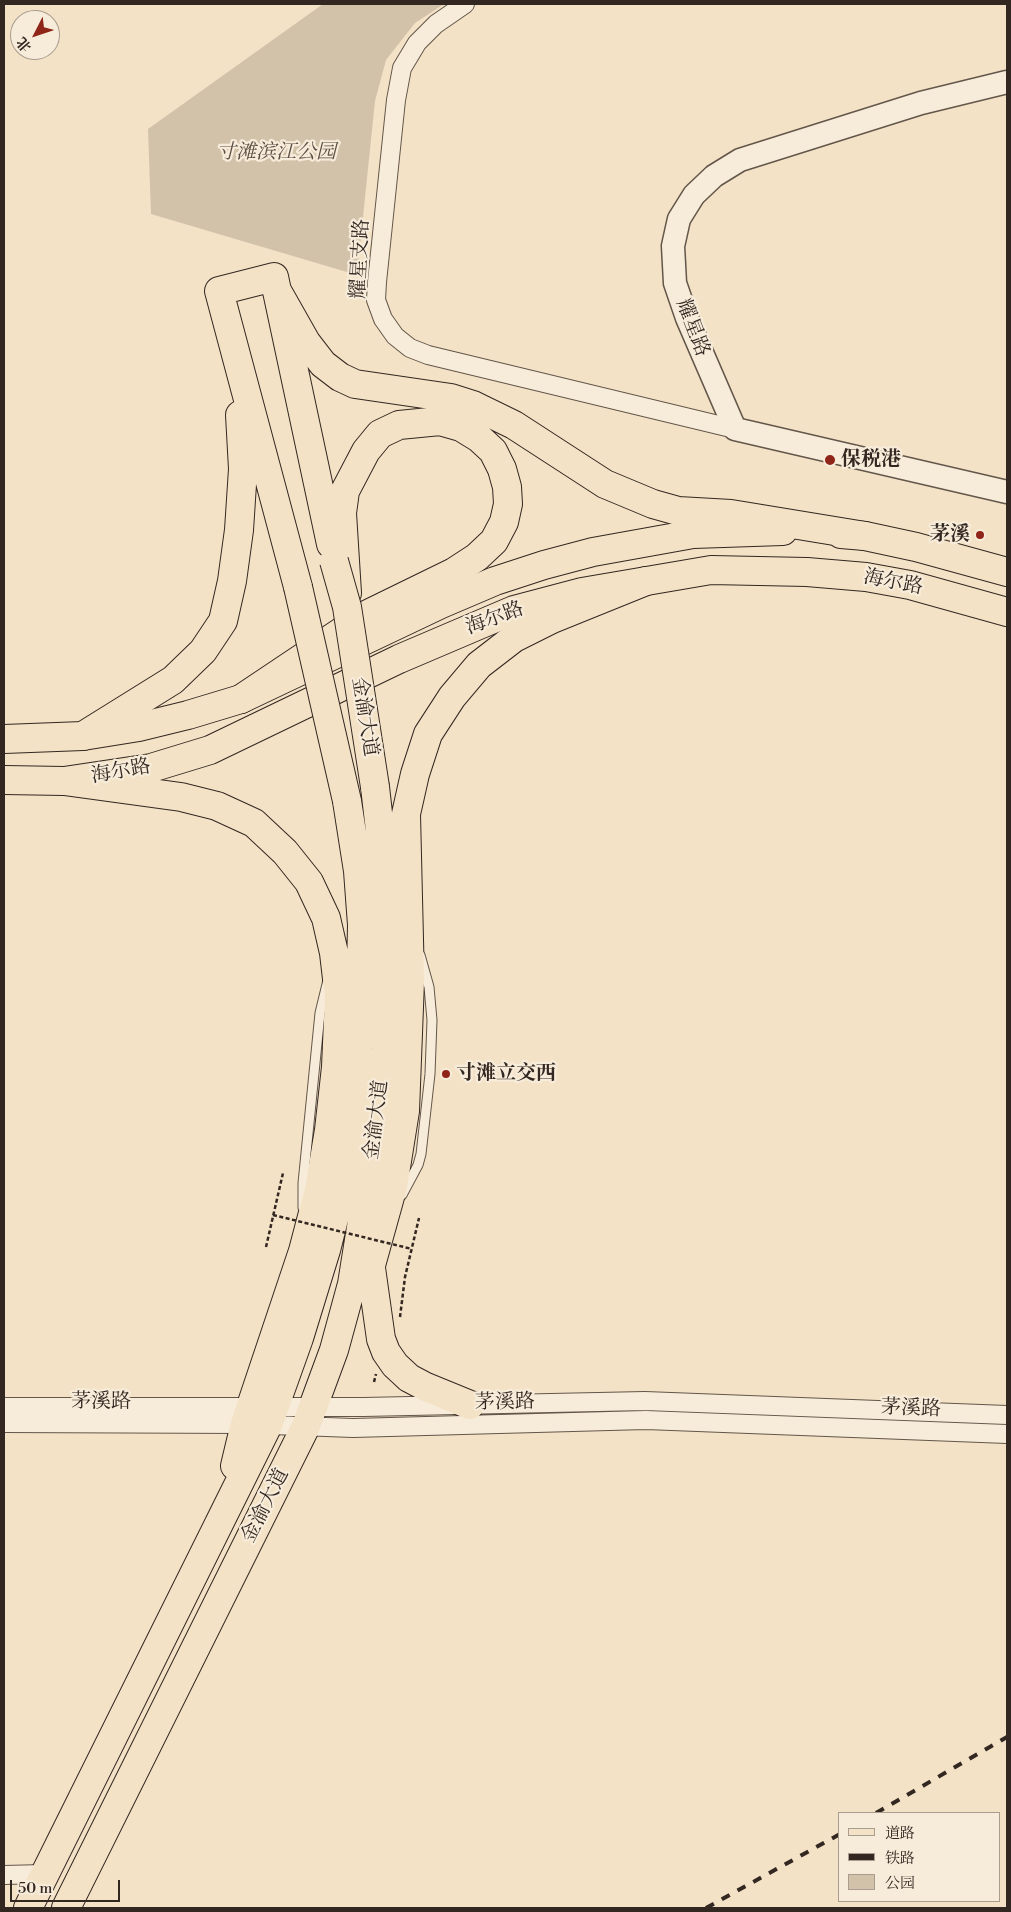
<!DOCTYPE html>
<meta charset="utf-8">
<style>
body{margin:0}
#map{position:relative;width:1011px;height:1912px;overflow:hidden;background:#f3e2c6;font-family:"Libre Bodoni","Noto Serif SC",serif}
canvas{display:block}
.frame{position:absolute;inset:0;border:5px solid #332721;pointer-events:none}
.legend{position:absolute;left:838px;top:1812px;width:162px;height:90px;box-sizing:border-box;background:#f7ecda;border:1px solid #a99d90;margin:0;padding:6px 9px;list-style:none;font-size:15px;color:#332721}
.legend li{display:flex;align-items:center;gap:10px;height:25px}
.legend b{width:25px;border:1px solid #a99d90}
.north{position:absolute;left:10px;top:10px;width:50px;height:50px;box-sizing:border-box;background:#f7ecda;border:1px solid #a99d90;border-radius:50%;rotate:229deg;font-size:14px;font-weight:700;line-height:20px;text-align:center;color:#332721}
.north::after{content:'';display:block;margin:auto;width:18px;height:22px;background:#8f2418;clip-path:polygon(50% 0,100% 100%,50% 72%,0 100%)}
.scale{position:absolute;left:10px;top:1880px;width:110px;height:22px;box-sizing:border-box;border:2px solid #332721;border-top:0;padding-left:6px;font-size:15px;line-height:18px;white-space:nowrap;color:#332721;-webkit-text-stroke:4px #f7ecda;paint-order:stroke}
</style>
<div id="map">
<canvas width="1011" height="1912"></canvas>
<div class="frame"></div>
<ul class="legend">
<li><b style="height:6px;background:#f3e2c6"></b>道路</li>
<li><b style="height:6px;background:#332721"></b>铁路</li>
<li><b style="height:14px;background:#d2c2aa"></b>公园</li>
</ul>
<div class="north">北</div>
<div class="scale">50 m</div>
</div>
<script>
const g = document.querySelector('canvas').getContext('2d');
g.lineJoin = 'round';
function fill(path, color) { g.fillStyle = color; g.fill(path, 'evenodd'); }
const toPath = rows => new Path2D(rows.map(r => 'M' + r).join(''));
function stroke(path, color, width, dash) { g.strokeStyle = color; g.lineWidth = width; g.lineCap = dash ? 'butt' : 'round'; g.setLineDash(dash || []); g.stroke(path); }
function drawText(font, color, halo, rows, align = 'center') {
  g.font = font + ' "Libre Bodoni","Noto Serif SC",serif'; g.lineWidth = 4.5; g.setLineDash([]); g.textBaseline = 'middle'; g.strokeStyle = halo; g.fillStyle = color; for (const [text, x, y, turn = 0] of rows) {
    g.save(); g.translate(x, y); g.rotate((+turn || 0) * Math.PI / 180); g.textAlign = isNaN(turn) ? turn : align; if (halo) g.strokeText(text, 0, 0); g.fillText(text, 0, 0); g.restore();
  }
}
fill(toPath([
 [323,4,444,4,415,23,386,60,375,101,357,275,151,214,148,129]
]), '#d2c2aa');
const service = toPath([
 [402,1195,418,1165,421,1154,430,1074,432,1020,429,987,420,955],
 [303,1208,303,1183,320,1013,328,980]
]);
const minor = toPath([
 [465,4,436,24,417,43,402,68,396,100,377,282,376,300,383,319,395,336,410,348,428,355,735,429],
 [4,1407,363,1407,645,1401,1007,1415],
 [4,1423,245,1424,353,1428,646,1420,1007,1434],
 [4,1875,44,1874]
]);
const tertiary = toPath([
 [1007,82,921,103,740,160,714,176,694,195,679,219,673,246,675,283,687,318,735,429,1007,492]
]);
const primary = toPath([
 [841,534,865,536,916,547,1007,572],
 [4,739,83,736,139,727,188,715,241,699,441,604,495,581,544,565,593,552,693,534,783,531],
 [4,780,64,781,151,768,210,750,399,659,514,610,582,592,711,570,807,572,866,577,910,585,1007,612]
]);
const trunk = toPath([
 [276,289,306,342,323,364,340,377,355,384,451,398,473,405,514,425,605,484,653,504,678,511,731,514,865,536],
 [298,587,219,291,274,277,331,544],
 [241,699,368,614,454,572,477,557,494,541,504,522,508,504,507,487,502,469,493,451,479,438,461,427,440,421,399,425,380,434,366,451,345,491,342,513,347,593],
 [83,736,173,680,203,651,223,621,232,581,239,530,243,469,240,415],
 [64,781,181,797,217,806,254,823,285,852,309,882,326,918,334,953,339,996,336,1067,329,1130,319,1190,303,1251,245,1424,235,1466],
 [371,1268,381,1339,386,1352,395,1365,409,1378,426,1387,470,1405],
 [368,1276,393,1186,405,1111,410,981,406,814,415,774,428,734,452,697,479,665,514,638,552,619,646,581],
 [28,1908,268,1425,299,1338,326,1250,341,1191,354,1107,360,1016,362,925,358,871,347,801],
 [66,1908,306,1426,334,1350,352,1284,377,1127,386,1049,385,925,382,848,375,787]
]);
stroke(service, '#63564a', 11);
stroke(minor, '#63564a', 20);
stroke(tertiary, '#63564a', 25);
stroke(primary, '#332721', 30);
stroke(trunk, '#332721', 30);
stroke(toPath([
 [266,1247,283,1173],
 [400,1317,405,1277,419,1218],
 [374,1382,376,1374]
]), '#332721', 2.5, [4, 2.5]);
stroke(service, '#f7ecda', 9);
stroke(minor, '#f7ecda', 18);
stroke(tertiary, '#f7ecda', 22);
stroke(primary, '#f3e2c6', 28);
stroke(trunk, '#f3e2c6', 28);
stroke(toPath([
 [876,1813,1007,1737],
 [706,1908,840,1834]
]), '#332721', 4, [9, 9]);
const trunkBridge = toPath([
 [334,561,347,607,375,787],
 [298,587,347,801]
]);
stroke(trunkBridge, '#332721', 30, []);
stroke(toPath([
 [273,1215,412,1249]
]), '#332721', 2.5, [4, 2.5]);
stroke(trunkBridge, '#f3e2c6', 28);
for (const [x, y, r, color] of [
 [830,460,6,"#8f2418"],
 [980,535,5,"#8f2418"],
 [446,1074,5,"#8f2418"]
]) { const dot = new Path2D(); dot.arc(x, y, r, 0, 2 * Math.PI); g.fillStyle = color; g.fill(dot); stroke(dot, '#f7ecda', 2); }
drawText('italic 20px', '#5b4e43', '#f7ecda', [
 ["寸滩滨江公园",276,153]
]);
drawText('20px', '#332721', '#f7ecda', [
 ["耀星支路",361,259,-87],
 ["耀星路",692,328,69],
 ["海尔路",893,583,11],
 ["海尔路",495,619,-20],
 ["金渝大道",364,717,81],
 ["海尔路",121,772,-10],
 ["金渝大道",377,1120,-83],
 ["茅溪路",101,1402],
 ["茅溪路",505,1403,-1],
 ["茅溪路",911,1409,2],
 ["金渝大道",266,1506,-63]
]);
drawText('bold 20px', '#332721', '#f7ecda', [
 ["保税港",841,460],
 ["茅溪",970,535,"right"],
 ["寸滩立交西",456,1074]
], 'left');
</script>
